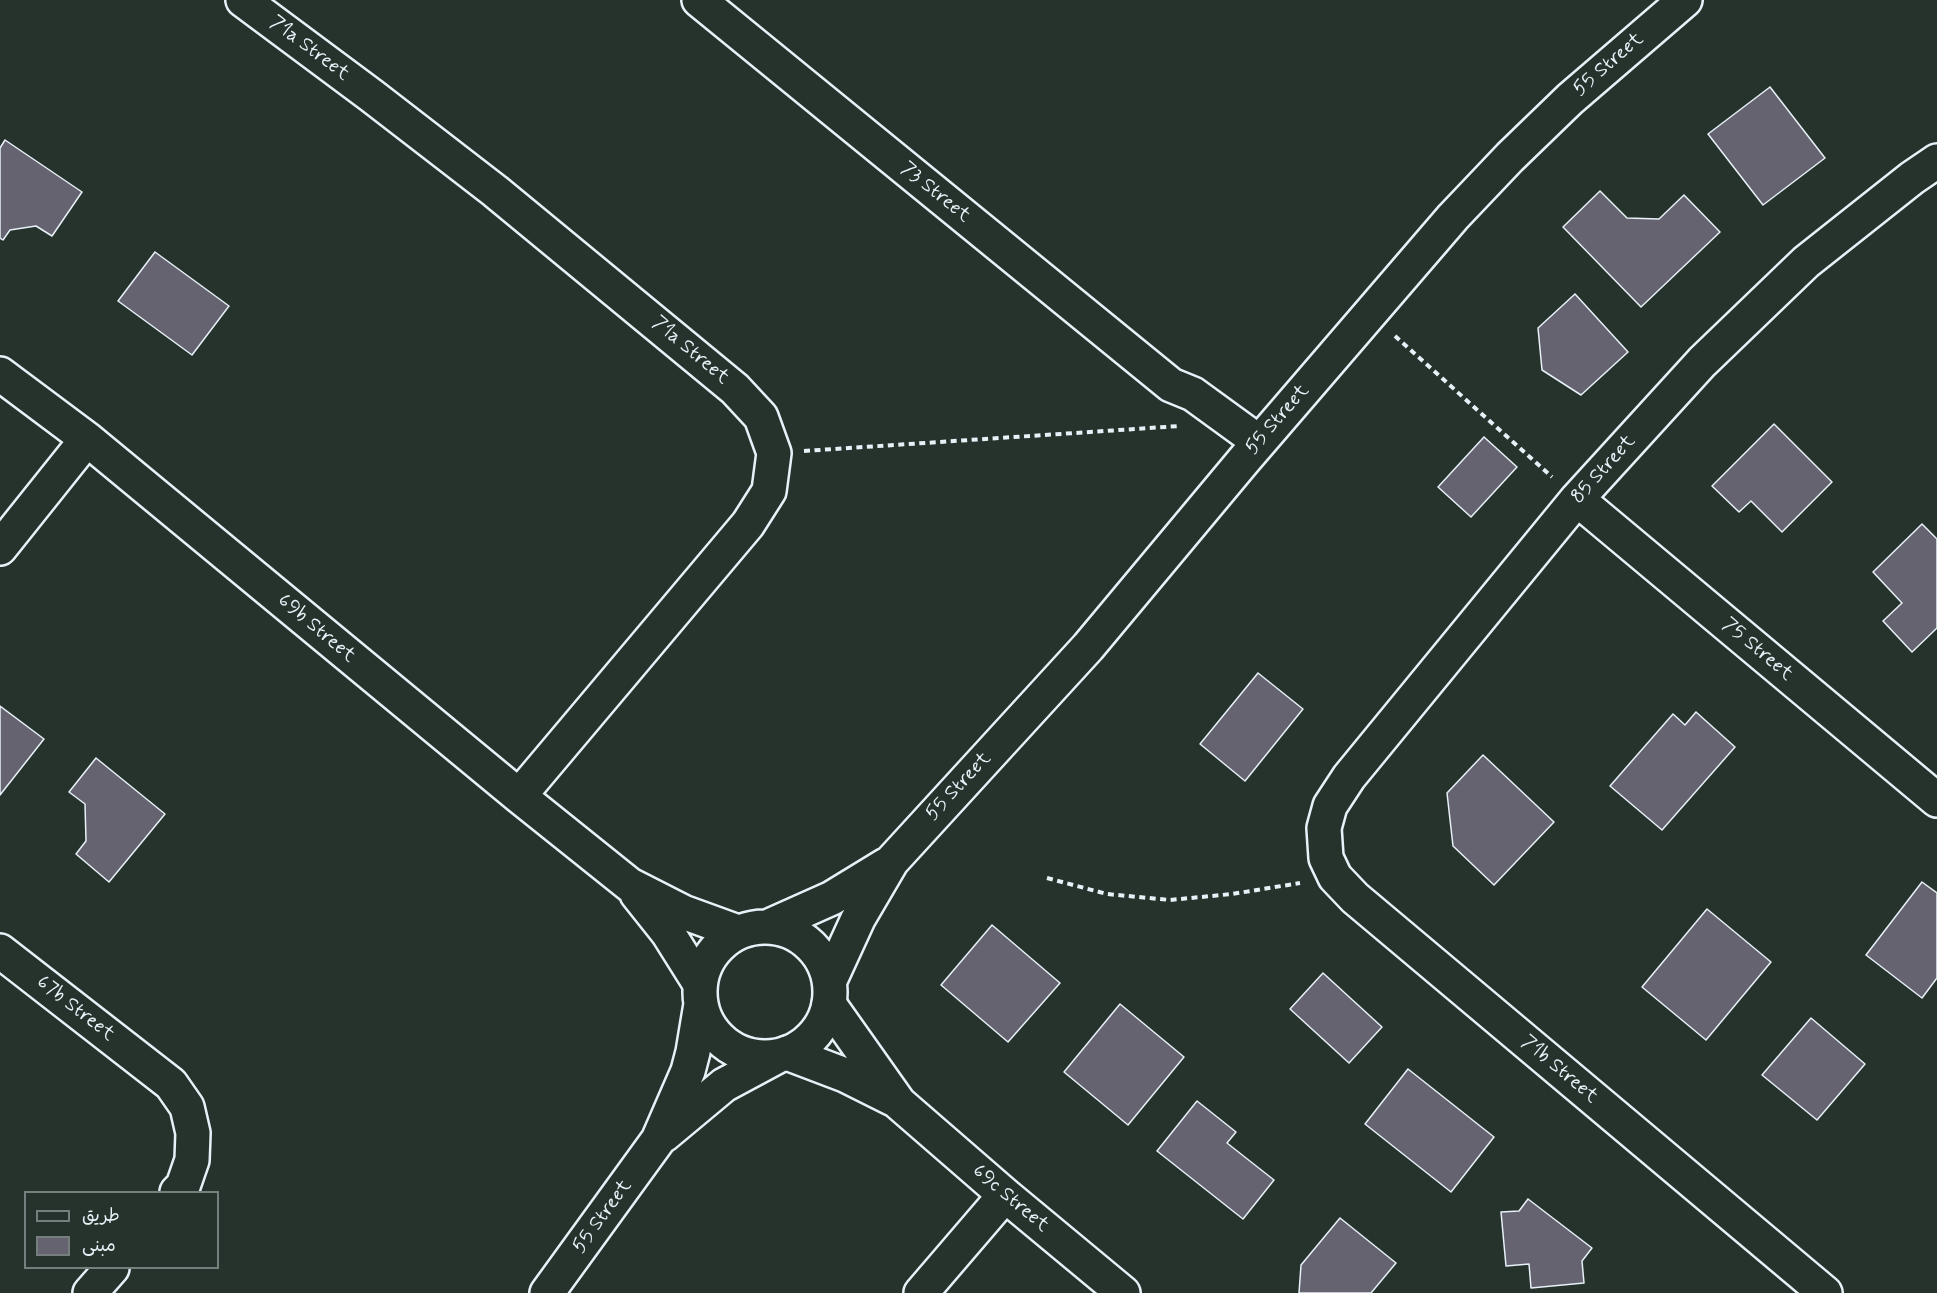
<!DOCTYPE html>
<meta charset="utf-8">
<style>
body{margin:0}
#map{position:relative;width:1937px;height:1293px;overflow:hidden;background:#26332d;font-family:Mynerve,"Playpen Sans Arabic",sans-serif}
canvas{display:block}
.legend{position:absolute;left:24px;top:1191px;width:195px;height:78px;box-sizing:border-box;background:#26332d;border:2px solid #747f7e;margin:0;padding:8px 10px;list-style:none;font-size:18px;color:#e8f1f8}
.legend li{display:flex;align-items:center;gap:12px;height:30px}
.legend b{width:30px;border:2px solid #747f7e}
</style>
<div id="map">
<canvas width="1937" height="1293"></canvas>
<ul class="legend">
<li><b style="height:8px;background:#26332d"></b>طريق</li>
<li><b style="height:16px;background:#65636f"></b>مبنى</li>
</ul>
</div>
<script>
const g = document.querySelector('canvas').getContext('2d');
g.lineJoin = 'round';
function fill(path, color) { g.fillStyle = color; g.fill(path, 'evenodd'); }
const toPath = rows => new Path2D(rows.map(r => 'M' + r).join(''));
function stroke(path, color, width, dash) { g.strokeStyle = color; g.lineWidth = width; g.lineCap = dash ? 'butt' : 'round'; g.setLineDash(dash || []); g.stroke(path); }
function drawText(font, color, halo, rows, align = 'center') {
  g.font = font + ' Mynerve,sans-serif'; g.lineWidth = 5; g.setLineDash([]); g.textBaseline = 'middle'; g.strokeStyle = halo; g.fillStyle = color; for (const [text, x, y, turn = 0] of rows) {
    g.save(); g.translate(x, y); g.rotate((+turn || 0) * Math.PI / 180); g.textAlign = isNaN(turn) ? turn : align; if (halo) g.strokeText(text, 0, 0); g.fillText(text, 0, 0); g.restore();
  }
}
const building = toPath([
 [1770,87,1825,158,1763,205,1708,134,1770,87],
 [5,140,82,192,52,236,36,226,10,230,3,240,0,238,0,148,5,140],
 [1600,191,1627,218,1659,219,1684,195,1720,232,1641,307,1563,227,1600,191],
 [155,252,229,306,192,355,118,301,155,252],
 [1575,294,1628,352,1581,395,1542,370,1538,328,1575,294],
 [1774,424,1832,482,1782,532,1751,501,1739,512,1712,486,1774,424],
 [1484,437,1517,467,1471,517,1438,487,1484,437],
 [1922,524,1937,539,1937,628,1912,652,1883,621,1902,603,1873,572,1922,524],
 [1258,673,1303,709,1245,781,1200,744,1258,673],
 [0,706,44,739,0,795,0,706],
 [1696,712,1735,747,1662,830,1610,786,1673,714,1685,725,1696,712],
 [1483,755,1554,822,1494,885,1453,846,1447,793,1483,755],
 [96,758,165,814,109,882,76,854,86,841,85,804,69,792,96,758],
 [1922,882,1937,893,1937,978,1922,998,1866,955,1922,882],
 [1707,909,1771,962,1706,1040,1642,987,1707,909],
 [992,925,1060,983,1008,1042,941,985,992,925],
 [1323,973,1382,1027,1349,1063,1290,1009,1323,973],
 [1120,1004,1184,1057,1128,1125,1064,1072,1120,1004],
 [1811,1018,1865,1064,1817,1120,1762,1075,1811,1018],
 [1408,1069,1494,1137,1451,1192,1365,1124,1408,1069],
 [1197,1101,1236,1132,1227,1143,1274,1180,1243,1219,1157,1151,1197,1101],
 [1528,1199,1592,1248,1582,1261,1584,1283,1531,1288,1529,1264,1506,1266,1501,1212,1519,1211,1528,1199],
 [1340,1218,1396,1263,1371,1293,1299,1293,1301,1265,1340,1218]
]);
fill(building, '#65636f');
stroke(building, '#e8f1f8', 1.5);
const street = toPath([
 [243,0,372,96,495,191,735,389,761,417,774,453,769,491,748,524,519,796],
 [0,374,87,439,519,796,630,885,683,912,738,932],
 [1577,499,1937,800],
 [0,548,87,439],
 [637,894,668,933,700,984],
 [0,951,171,1084,187,1107,193,1133,192,1160,183,1186,177,1192],
 [829,1004,899,1103,1005,1195,1123,1293],
 [787,1053,845,1075,893,1099],
 [90,1293,112,1268],
 [921,1293,1005,1195],
 [1825,1293,1355,898,1335,877,1326,858,1324,828,1330,806,1349,777,1577,499,1702,362,1806,262,1912,178,1937,161]
]);
const secondary = toPath([
 [699,0,1171,385,1193,394,1259,442],
 [767,927,832,898,886,865],
 '700 992a65 65 0 1 1 130 0a65 65 0 1 1-130 0Z',
 [830,980,858,919,892,861,1088,647,1244,460,1453,217,1510,157,1570,99,1685,0],
 [664,1135,724,1085,778,1056],
 [547,1293,658,1140,688,1071,693,1052,701,1004]
]);
stroke(street, '#e8f1f8', 38);
stroke(secondary, '#e8f1f8', 38);
stroke(toPath([
 [1395,336,1552,477],
 [804,451,1180,426],
 [1047,878,1107,894,1170,900,1232,894,1300,883]
]), '#e8f1f8', 4, [6, 4.5]);
stroke(street, '#26332d', 33);
stroke(secondary, '#26332d', 33);
drawText('20px', '#e8f1f8', '#26332d', [
 ["71a Street",309,49,37],
 ["55 Street",1609,65,-41],
 ["73 Street",935,193,39],
 ["71a Street",690,351,40],
 ["55 Street",1278,420,-49],
 ["85 Street",1604,470,-48],
 ["69b Street",316,629,40],
 ["75 Street",1757,650,40],
 ["55 Street",959,787,-47],
 ["67b Street",75,1009,38],
 ["71b Street",1559,1070,40],
 ["69c Street",1010,1199,40],
 ["55 Street",603,1217,-54]
]);
</script>
